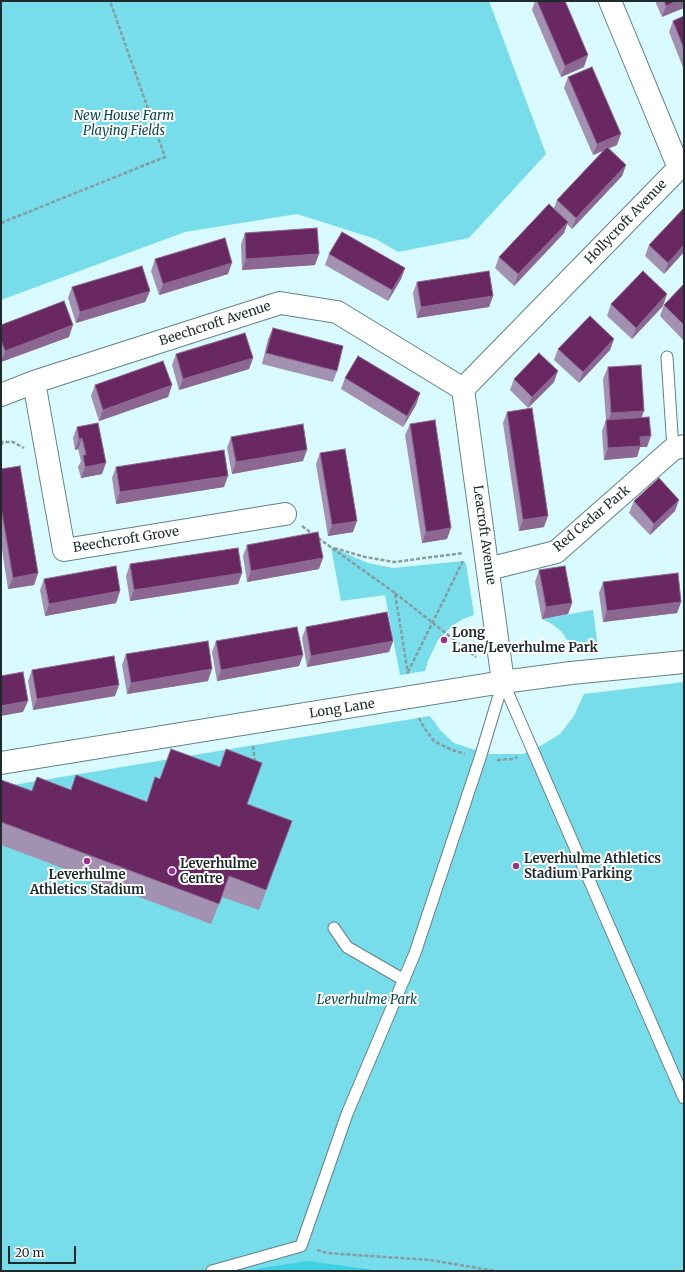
<!DOCTYPE html>
<style>
body{margin:0}
#map{position:relative;width:685px;height:1272px;overflow:hidden;background:#d9fafe;font-family:Merriweather,serif}
canvas{display:block}
.frame{position:absolute;inset:0;border:2px solid #1e2a2c;pointer-events:none}
.scale{position:absolute;left:8px;top:1246px;width:68px;height:18px;box-sizing:border-box;border:2px solid #1e2a2c;border-top:0;padding-left:5px;font-size:12px;line-height:14px;white-space:nowrap;color:#1e2a2c;-webkit-text-stroke:3px #fff;paint-order:stroke}
</style>
<div id="map">
<canvas width="685" height="1272"></canvas>
<div class="frame"></div>
<div class="scale">20 m</div>
</div>
<script>
const g = document.querySelector('canvas').getContext('2d');
g.lineJoin = 'round';
function fill(path, color) { g.fillStyle = color; g.fill(path, 'evenodd'); }
const toPath = rows => new Path2D(rows.map(r => 'M' + r).join(''));
function stroke(path, color, width, dash) { g.strokeStyle = color; g.lineWidth = width; g.lineCap = dash ? 'butt' : 'round'; g.setLineDash(dash || []); g.stroke(path); }
function drawText(font, color, halo, rows, align = 'center') {
  g.font = font + ' Merriweather,serif'; g.lineWidth = 4; g.setLineDash([]); g.textBaseline = 'middle'; g.strokeStyle = halo; g.fillStyle = color; for (const [text, x, y, turn = 0] of rows) {
    g.save(); g.translate(x, y); g.rotate((+turn || 0) * Math.PI / 180); g.textAlign = isNaN(turn) ? turn : align; if (halo) g.strokeText(text, 0, 0); g.fillText(text, 0, 0); g.restore();
  }
}
fill(toPath([
 [1,1,489,1,546,154,469,238,398,252,376,239,297,214,185,232,1,300],
 [331,547,368,563,393,568,463,561,466,563,474,615,463,619,453,625,438,640,428,661,425,671,400,675,385,595,341,601],
 [593,610,598,648,574,650,561,631,552,624,542,619],
 [684,682,684,1271,1,1271,1,787,430,716,441,731,454,743,472,749,490,754,523,754,544,744,560,734,574,716,584,694]
]), '#77ddea');
fill(toPath([
 [307,1261,381,1271,252,1271,261,1268]
]), '#3dd1e1');
const service = toPath([
 [667,357,673,449],
 [503,682,684,1098],
 [334,928,347,947,404,980],
 [212,1271,301,1246,347,1114,415,953,480,758,503,682]
]);
const minor = toPath([
 [34,382,64,550,285,514],
 [463,389,679,168,610,1],
 [463,389,503,682],
 [1,395,34,382,280,303,337,312,463,389],
 [488,569,556,552,673,449,684,446]
]);
const tertiary = toPath([
 [1,763,503,682,571,673,684,662]
]);
stroke(service, '#648286', 13);
stroke(minor, '#648286', 24);
stroke(tertiary, '#648286', 24);
stroke(toPath([
 [1,223,165,157,110,1],
 [1,445,3,442,13,442,24,448],
 [302,526,314,535],
 [318,538,395,593,408,674],
 [334,548,365,557,394,562,463,553],
 [395,593,476,657],
 [408,672,463,561],
 [419,718,425,729,434,741,452,750,465,754],
 [253,746,255,763],
 [497,760,512,759,517,757],
 [317,1250,327,1253,430,1260,495,1271]
]), '#859da0', 2.5, [4, 2]);
stroke(service, '#fff', 11);
stroke(minor, '#fff', 22);
stroke(tertiary, '#fff', 22);
fill(toPath([
 [535,1,565,1,584,67,561,77,532,10],
 [655,1,684,1,662,17],
 [684,16,684,70,669,32,673,21],
 [568,77,617,145,609,148,626,165,622,176,572,229,567,224,564,233,514,286,495,268,499,257,554,208,557,200,604,150,593,155,564,88],
 [245,233,315,265,242,270,241,244],
 [649,245,684,252,664,274,645,256],
 [329,254,405,268,401,279,388,301,325,265],
 [155,259,228,274,159,295,151,271],
 [417,282,493,296,489,307,417,318,413,293],
 [684,284,684,341,660,316,664,305],
 [72,287,150,291,145,302,76,323,68,298],
 [611,304,663,306,632,339,607,316],
 [1,325,69,337,1,362],
 [273,328,337,371,333,382,262,364,268,339],
 [614,339,610,350,579,383,554,360,558,349],
 [176,354,253,358,249,369,179,390,172,365],
 [608,367,647,447,640,447,637,457,604,460,602,431,606,420,603,379],
 [345,378,420,393,416,405,403,427,341,389],
 [514,379,554,382,528,408,510,390],
 [95,385,172,385,168,397,99,421,91,396],
 [507,412,544,527,519,531,503,423],
 [410,424,447,539,422,543,405,435],
 [77,427,102,474,81,478,78,467,81,461,78,449,75,450,73,438],
 [231,437,303,461,232,474,227,448],
 [320,453,353,532,328,536,316,464],
 [116,467,224,487,116,504,112,478],
 [1,469,38,573,34,585,8,589,1,543],
 [634,501,675,511,650,535,629,513],
 [247,545,319,569,247,582,243,556],
 [130,564,242,573,238,584,130,601,126,576],
 [539,570,572,603,568,614,542,619,535,582],
 [44,579,120,591,116,603,45,616,40,590],
 [603,582,681,602,677,613,603,622,599,593],
 [306,627,393,641,389,652,307,667,302,638],
 [216,641,303,655,299,666,217,681,212,652],
 [126,654,208,681,127,694,122,665],
 [32,670,115,696,33,710,28,681],
 [1,780,32,791,71,790,147,802,247,804,292,821,259,910,222,897,211,924,1,845]
]), '#a291b0');
fill(toPath([
 [677,1,684,1,684,8,662,17,666,6],
 [588,55,584,67,561,77,565,66],
 [621,134,617,145,593,155,597,144],
 [626,165,622,176,572,229,576,218],
 [568,222,564,233,514,286,518,274],
 [684,245,684,252,664,274,668,263],
 [319,254,315,265,242,270,246,259],
 [232,263,228,274,159,295,163,284],
 [405,268,401,279,388,301,392,290],
 [150,291,145,302,76,323,80,312],
 [667,294,663,306,632,339,636,328],
 [493,296,489,307,417,318,421,307],
 [73,325,69,337,1,362,5,351],
 [614,339,610,350,579,383,583,372],
 [253,358,249,369,179,390,183,379],
 [558,371,554,382,528,408,532,397],
 [172,385,168,397,99,421,103,410],
 [420,393,416,405,403,427,407,416],
 [644,411,640,422,607,424,611,413],
 [651,436,647,447,640,447,637,457,604,460,608,448,640,437],
 [82,438,78,449,75,450,79,439],
 [307,450,303,461,232,474,236,462],
 [106,463,102,474,81,478,85,467],
 [228,476,224,487,116,504,120,492],
 [679,500,675,511,650,535,654,524],
 [548,516,544,527,519,531,523,520],
 [357,521,353,532,328,536,332,525],
 [451,528,447,539,422,543,426,532],
 [323,558,319,569,247,582,251,571],
 [38,573,34,585,8,589,13,578],
 [242,573,238,584,130,601,134,590],
 [120,591,116,603,45,616,49,604],
 [681,602,677,613,603,622,607,611],
 [572,603,568,614,542,619,546,607],
 [393,641,389,652,307,667,311,656],
 [303,655,299,666,217,681,221,670],
 [212,669,208,681,127,694,131,683],
 [119,685,115,696,33,710,37,699],
 [28,701,23,712,1,716,1,706]
]), '#8b6792');
const building = toPath([
 [537,1,565,1,588,55,565,66,537,1],
 [664,1,677,1,666,6,664,1],
 [684,16,684,49,673,21,684,16],
 [592,67,621,134,597,144,568,77,592,67],
 [607,147,626,165,576,218,557,200,607,147],
 [549,204,568,222,518,274,499,257,549,204],
 [684,208,684,245,668,263,649,245,684,208],
 [317,228,319,254,246,259,245,233,317,228],
 [342,232,405,268,392,290,329,254,342,232],
 [225,238,232,263,163,284,155,259,225,238],
 [142,266,150,291,80,312,72,287,142,266],
 [489,271,493,296,421,307,417,282,489,271],
 [643,271,667,294,636,328,611,304,643,271],
 [684,284,684,325,664,305,684,284],
 [64,301,73,325,5,351,1,340,1,325,64,301],
 [590,316,614,339,583,372,558,349,590,316],
 [273,328,343,346,337,371,266,353,273,328],
 [245,333,253,358,183,379,176,354,245,333],
 [539,353,558,371,532,397,514,379,539,353],
 [358,356,420,393,407,416,345,378,358,356],
 [163,361,172,385,103,410,95,385,163,361],
 [641,365,644,411,611,413,608,367,641,365],
 [532,408,548,516,523,520,507,412,532,408],
 [649,417,651,436,640,437,641,446,608,448,606,420,649,417],
 [435,420,451,528,426,532,410,424,435,420],
 [98,423,106,463,85,467,83,455,86,455,84,446,82,438,79,439,77,427,98,423],
 [303,424,307,450,236,462,231,437,303,424],
 [345,449,357,521,332,525,320,453,345,449],
 [224,450,228,476,120,492,116,467,224,450],
 [20,466,38,573,13,578,1,507,1,469,20,466],
 [659,478,679,500,654,524,634,501,659,478],
 [318,532,323,558,251,571,247,545,318,532],
 [238,548,242,573,134,590,130,564,238,548],
 [116,566,120,591,49,604,44,579,116,566],
 [565,566,572,603,546,607,539,570,565,566],
 [678,573,681,602,607,611,603,582,678,573],
 [387,612,393,641,311,656,306,627,387,612],
 [297,627,303,655,221,670,216,641,297,627],
 [208,641,212,669,131,683,126,654,208,641],
 [114,656,119,685,37,699,32,670,114,656],
 [23,672,28,701,1,706,1,676,23,672],
 [171,749,220,767,226,749,262,763,247,804,292,821,266,890,229,876,219,904,1,822,1,780,32,791,37,777,71,790,76,775,147,802,155,777,160,779,171,749]
]);
fill(building, '#6a2863');
stroke(building, '#8b6792', 1);
for (const [x, y, r, color] of [
 [444,640,4,"#9b2f90"],
 [87,861,4,"#9b2f90"],
 [516,866,4,"#9b2f90"],
 [172,871,4,"#9b2f90"]
]) { const dot = new Path2D(); dot.arc(x, y, r, 0, 2 * Math.PI); g.fillStyle = color; g.fill(dot); stroke(dot, '#fff', 1.5); }
drawText('italic 13px', '#07494f', '#fff', [
 ["New House Farm",124,116],
 ["Playing Fields",124,131],
 ["Leverhulme Park",367,1000]
]);
drawText('13px', '#1e2a2c', '#fff', [
 ["Hollycroft Avenue",626,222,-46],
 ["Beechcroft Avenue",215,324,-18],
 ["Red Cedar Park",592,519,-40],
 ["Leacroft Avenue",484,535,82],
 ["Beechcroft Grove",126,540,-9],
 ["Long Lane",342,709,-9]
]);
drawText('bold 13px', '#1e2a2c', '#fff', [
 ["Long",452,633],
 ["Lane/Leverhulme Park",452,648],
 ["Leverhulme Athletics",524,859],
 ["Stadium Parking",524,874],
 ["Leverhulme",180,864],
 ["Centre",180,879],
 ["Leverhulme",87,875,"center"],
 ["Athletics Stadium",87,890,"center"]
], 'left');
</script>
